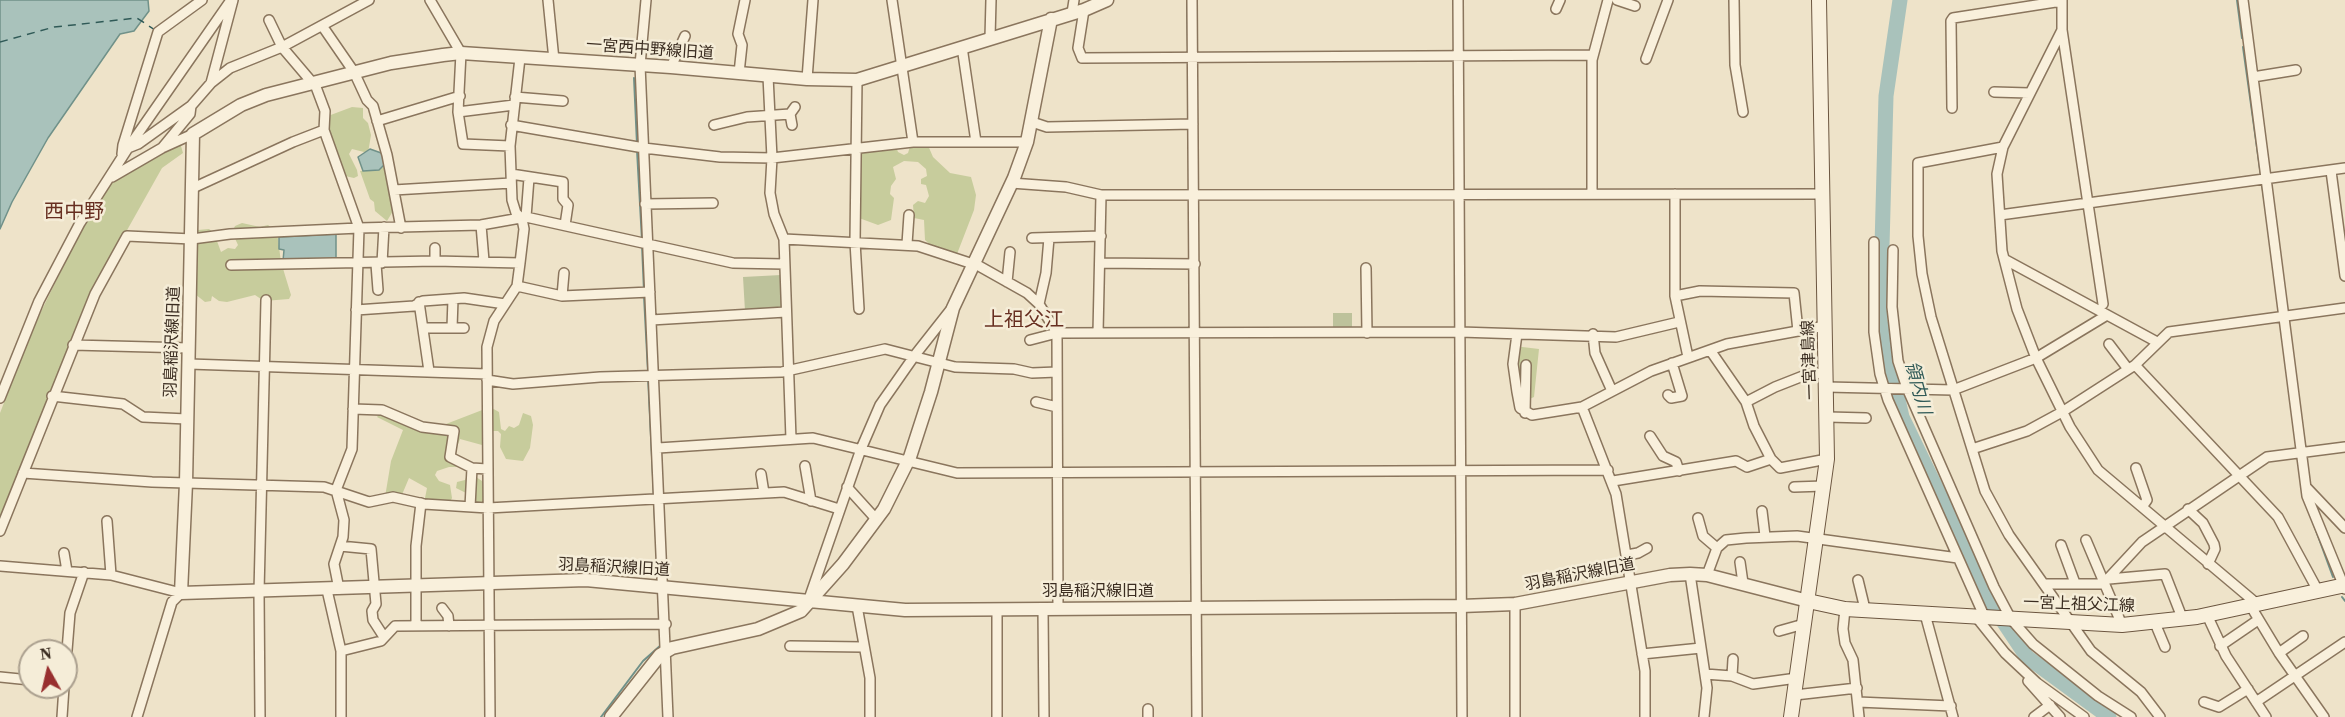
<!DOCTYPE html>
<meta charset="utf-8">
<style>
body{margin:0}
#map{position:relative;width:2345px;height:717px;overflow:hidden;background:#eee3c9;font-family:"Source Serif 4",serif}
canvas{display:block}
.north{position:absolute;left:18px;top:639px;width:60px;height:60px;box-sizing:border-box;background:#f5edd8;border:2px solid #aba08f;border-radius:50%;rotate:352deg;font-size:16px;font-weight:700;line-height:24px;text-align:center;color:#3b2d21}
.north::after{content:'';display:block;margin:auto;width:21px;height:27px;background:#982f2f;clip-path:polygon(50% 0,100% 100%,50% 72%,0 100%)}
</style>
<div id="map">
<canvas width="2345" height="717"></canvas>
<div class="north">N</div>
</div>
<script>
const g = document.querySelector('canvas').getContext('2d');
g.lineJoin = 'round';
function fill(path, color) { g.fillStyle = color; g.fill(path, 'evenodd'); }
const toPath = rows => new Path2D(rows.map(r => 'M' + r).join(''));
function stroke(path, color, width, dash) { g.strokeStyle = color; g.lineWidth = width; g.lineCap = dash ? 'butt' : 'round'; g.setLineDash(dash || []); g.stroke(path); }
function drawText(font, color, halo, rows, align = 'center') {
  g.font = font + ' "Source Serif 4","Noto Sans JP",serif'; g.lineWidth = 5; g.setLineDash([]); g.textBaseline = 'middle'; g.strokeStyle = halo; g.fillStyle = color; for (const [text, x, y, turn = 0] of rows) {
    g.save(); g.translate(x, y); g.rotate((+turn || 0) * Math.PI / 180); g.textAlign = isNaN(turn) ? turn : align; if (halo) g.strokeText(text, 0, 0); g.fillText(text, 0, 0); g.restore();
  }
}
fill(toPath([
 [352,107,363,108,363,118,368,123,371,135,368,153,352,149,349,154,357,170,358,176,354,178,345,176,336,156,335,145,328,132,328,116],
 [911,143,927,143,933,157,950,173,971,177,976,195,974,210,957,254,949,255,936,250,925,240,924,220,914,218,913,205,918,201,925,203,929,196,926,185,921,184,921,179,927,176,926,169,918,162,904,161,893,167,896,179,891,186,890,194,894,198,891,220,878,225,859,218,859,153,895,144,898,152,904,155,908,153],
 [178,145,181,146,183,153,162,168,99,280,0,527,0,413,33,328,81,230,109,185,130,170],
 [385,167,393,211,387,221,375,211,374,202,370,199,360,171],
 [242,223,260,227,268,225,277,232,281,262,291,295,289,299,264,301,255,295,227,302,219,301,212,296,211,301,205,302,195,294,190,240,198,230,209,229,214,233,221,252,228,248,235,249,238,245,232,232,235,226],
 [1514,346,1539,349,1534,397,1525,401,1517,392],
 [490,407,499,412,501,429,505,431,509,426,514,428,519,425,523,413,531,416,533,425,530,448,523,461,506,459,500,447,501,434,498,431,489,431,482,445,460,439,454,455,470,473,482,481,485,502,481,507,473,505,468,494,456,488,457,482,465,480,468,473,463,467,449,467,437,471,435,475,439,481,450,485,452,498,449,504,428,504,425,498,427,488,409,478,401,497,385,497,391,461,403,430,377,417,380,413,429,425,446,424]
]), '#c7cc9c');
fill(toPath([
 [781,275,783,312,745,311,743,277],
 [1333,313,1352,313,1352,328,1333,328]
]), '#bdc29b');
const water = toPath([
 [0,0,148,0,149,11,134,31,120,34,48,138,12,202,0,229,0,0],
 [370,149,384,154,386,163,379,170,363,171,358,157,370,149],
 [336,234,336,260,283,261,284,250,279,249,279,237,336,234]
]);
fill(water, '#a9c2bb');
stroke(water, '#709189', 1.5);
stroke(toPath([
 [1187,0,1188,50],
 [2237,0,2242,38],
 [2243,47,2261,176],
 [634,78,637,144],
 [637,150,642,240],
 [2262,184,2268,225],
 [642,245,644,291],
 [644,296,648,372],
 [648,377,654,497],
 [654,503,657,557],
 [2307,506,2333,577],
 [2342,597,2345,601],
 [601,717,643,661,661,645]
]), '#709189', 2);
stroke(toPath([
 [1900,0,1886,96,1880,321,1902,417,1993,606,2027,657,2109,717]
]), '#a9c2bb', 15);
stroke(toPath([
 [0,42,54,27,137,18,155,30]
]), '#305a57', 1.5, [8, 6]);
const minor = toPath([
 [430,0,461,53,458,112,463,144,510,146],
 [548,0,554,60],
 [646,0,640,65,668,717],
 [892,0,913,142],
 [1192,0,1197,717],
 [1458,0,1462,717],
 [1617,0,1635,6],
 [1734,0,1735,65,1743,112],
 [2062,0,2062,30,2003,147,1997,174,2002,251,2017,309,2036,358,2070,427,2098,470,2256,603],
 [2243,0,2307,496,2345,589],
 [1556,9,1560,0],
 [1084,10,1078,48,1082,58,1592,55],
 [1072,13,1074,0],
 [269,20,282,47,316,87,325,111,324,130],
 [323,27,354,72,367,100,373,106,387,155,401,228],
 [2062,30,2103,304],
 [990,38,991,0],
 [962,47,976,142],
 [1646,59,1668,0],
 [671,67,685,36],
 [739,73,742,45,738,34,745,0],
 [768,76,772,158,770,193,774,214,784,239,791,439],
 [2253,77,2296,70],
 [807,79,813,0],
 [857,80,855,242,859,309],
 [211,83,233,0],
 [1994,92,2029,93],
 [515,97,563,101],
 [1952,108,1951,21,1953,18,2062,1],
 [458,112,514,105],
 [377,121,460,96],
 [1032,122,1047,127,1193,124],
 [511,125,644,148,720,157,772,158,913,142,1027,142],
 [714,125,747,117,790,114],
 [792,125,790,114,795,107],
 [2003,147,1918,163,1918,236,1922,274,1931,317,1985,491,2009,535,2091,651,2141,692,2160,717],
 [128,148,138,144,191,106],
 [162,148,190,114,191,106,211,83,230,68,282,47,369,0],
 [122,154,123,145,158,32,202,0],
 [2331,171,2345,276],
 [511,174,563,182,563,199,568,205,565,225],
 [112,177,162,148,193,134],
 [1011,183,1066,187,1101,195,1822,194],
 [193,188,293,142,324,130,359,228,352,449,336,490,344,520,343,537,334,564,339,589],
 [394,190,511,183],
 [1592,194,1592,60,1608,0],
 [1675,194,1675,296,1688,357],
 [645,204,713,203],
 [2000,215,2345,168],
 [526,217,529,178],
 [481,225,484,261],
 [1032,238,1101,236],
 [784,239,918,246,979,266,1027,293,1039,304,1057,333,1058,609],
 [1874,242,1874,332,1880,374,1888,400,1985,618],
 [907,244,909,215],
 [1893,250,1892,307,1898,361,1907,388,1994,587,2011,619,2033,644,2098,696,2131,717],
 [2004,259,2157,342],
 [435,261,435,248],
 [382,263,384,227],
 [1101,263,1195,264],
 [376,264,378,290],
 [231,265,435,261,520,263],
 [1366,268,1367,333],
 [1007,282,1010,252],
 [517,286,562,296,650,292],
 [562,296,564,273],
 [1675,296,1700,291,1794,293,1798,331],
 [419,302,429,371],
 [1039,304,1046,273,1049,238],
 [356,310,414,306,423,301,464,298,505,304],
 [651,320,786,312],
 [423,328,464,328],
 [452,328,453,299],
 [1098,333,1101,195],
 [1517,334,1513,364,1517,392,1520,408,1532,415,1582,407,1651,371,1727,344,1825,326],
 [1593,334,1595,353,1612,391],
 [1030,340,1057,333,1460,332,1616,337,1679,322],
 [2109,344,2128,369],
 [73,345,189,348],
 [1710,350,1746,402,1754,426,1771,459,1780,468,1827,459],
 [189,364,487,374],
 [2135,365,2278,517,2317,589],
 [487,380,513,384,600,377,782,372,885,349,955,367,1014,369,1032,373,1057,372],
 [1827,387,1953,390,2036,358,2107,315],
 [1668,395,1671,398,1682,396,1672,363],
 [52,396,123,404,143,417,187,419],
 [0,398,39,301,80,223,128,148,231,0],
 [1036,402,1057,407],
 [1746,402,1775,387,1808,374,1826,373],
 [1582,407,1616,494,1645,671,1645,717],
 [353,409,382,410,422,427,454,431,450,457,472,468,487,469],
 [1525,413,1526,365],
 [1828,417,1866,418],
 [1650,436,1663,456,1676,462,1679,471],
 [658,448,813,438,957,473,1608,470],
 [1972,449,2027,431,2062,412,2135,365,2169,332,2345,308],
 [805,466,811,501],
 [2136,468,2147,500,2142,507],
 [23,473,152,482,324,487,369,502,393,497,424,504,488,508,784,492,839,509],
 [761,474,764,493],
 [1613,481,1736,461,1747,467,1771,459],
 [847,487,876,519],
 [1794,487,1824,486],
 [2307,488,2345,528],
 [470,507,472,468],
 [2188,509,2203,523,2214,544,2215,549,2208,564],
 [1762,511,1765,536],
 [1698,518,1703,536,1717,548],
 [107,521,111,575],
 [0,531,95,294,127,236,192,239,230,234,359,228,481,225,526,217,733,263,784,264],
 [2086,540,2122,625],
 [2061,545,2075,583],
 [340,546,371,549,376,604,372,611,373,620,384,637],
 [64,553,67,571],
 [1627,555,1638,553,1647,548],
 [1740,562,1743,583],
 [0,566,111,575,181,593,172,602,137,717],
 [1690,574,1707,688,1704,717],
 [1707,575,1717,548,1726,540,1746,538,1797,536,1958,558],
 [2109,579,2165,574,2183,620],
 [1858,580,1865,609],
 [2044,584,2103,584,2142,542,2267,457,2345,447],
 [327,590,341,651,341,717],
 [809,599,861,449,880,405,915,355,952,308],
 [2250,605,2279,653,2324,717],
 [857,606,870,678,870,717],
 [442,608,448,616,449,626],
 [997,609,997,717],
 [1043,609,1044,717],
 [1845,609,1843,629,1845,643,1853,660,1859,717],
 [1925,614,1953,717],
 [2207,615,2226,656,2266,717],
 [1977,618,2005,653,2037,683,2084,717],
 [2155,623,2165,647],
 [416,626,416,546,421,503],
 [1779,631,1804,624],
 [790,646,863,647],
 [2220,646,2258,620],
 [341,651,381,641,395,626,666,624],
 [2279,653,2303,636],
 [1642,654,1701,648],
 [66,663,70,613,84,572],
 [1705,674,1732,676,1753,684,1797,678],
 [1732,676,1733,659],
 [0,677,30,680],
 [2028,681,2060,717],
 [1795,695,1857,688],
 [1858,702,1951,706],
 [2204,702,2219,707,2248,689],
 [2256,702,2345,642],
 [1148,709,1148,717],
 [62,717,64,687],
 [260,717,259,592,266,300],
 [490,717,487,347,494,321,517,286,520,263,524,229,522,219,516,213,512,200,510,146,520,58],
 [1515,717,1515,604],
 [2034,717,2050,705]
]);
const tertiary = toPath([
 [1107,0,1084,10,857,80,807,79,671,67,461,53,443,55,391,63,266,95,241,105,193,134,186,483,181,593,586,580,905,610,1461,606,1515,604,1670,575,1690,574,1707,575,1808,601],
 [611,717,660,655,672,648,758,629,801,611,843,564,884,509,910,457,931,392,953,308,1014,178,1027,142,1051,19]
]);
const secondary = toPath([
 [1808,601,1845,609,2122,625,2197,617,2345,585],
 [1791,717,1827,459,1819,0]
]);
stroke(minor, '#8a755d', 12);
stroke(tertiary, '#8a755d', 15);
stroke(secondary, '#6c5640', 16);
stroke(minor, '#f9f0dc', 9);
stroke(tertiary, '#f9f0dc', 12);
stroke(secondary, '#f9f0dc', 14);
drawText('16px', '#3b2d21', '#f5edd8', [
 ["一宮西中野線旧道",650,50,4],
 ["羽島稲沢線旧道",173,342,-88],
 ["一宮津島線",1810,360,-92],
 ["羽島稲沢線旧道",614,568,3],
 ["羽島稲沢線旧道",1580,575,-11],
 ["羽島稲沢線旧道",1098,592],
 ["一宮上祖父江線",2079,605,2]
]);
drawText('italic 18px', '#305a57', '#f5edd8', [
 ["領内川",1917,388,75]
]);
drawText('20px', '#672f21', '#f5edd8', [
 ["西中野",74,213],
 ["上祖父江",1024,321]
]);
</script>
